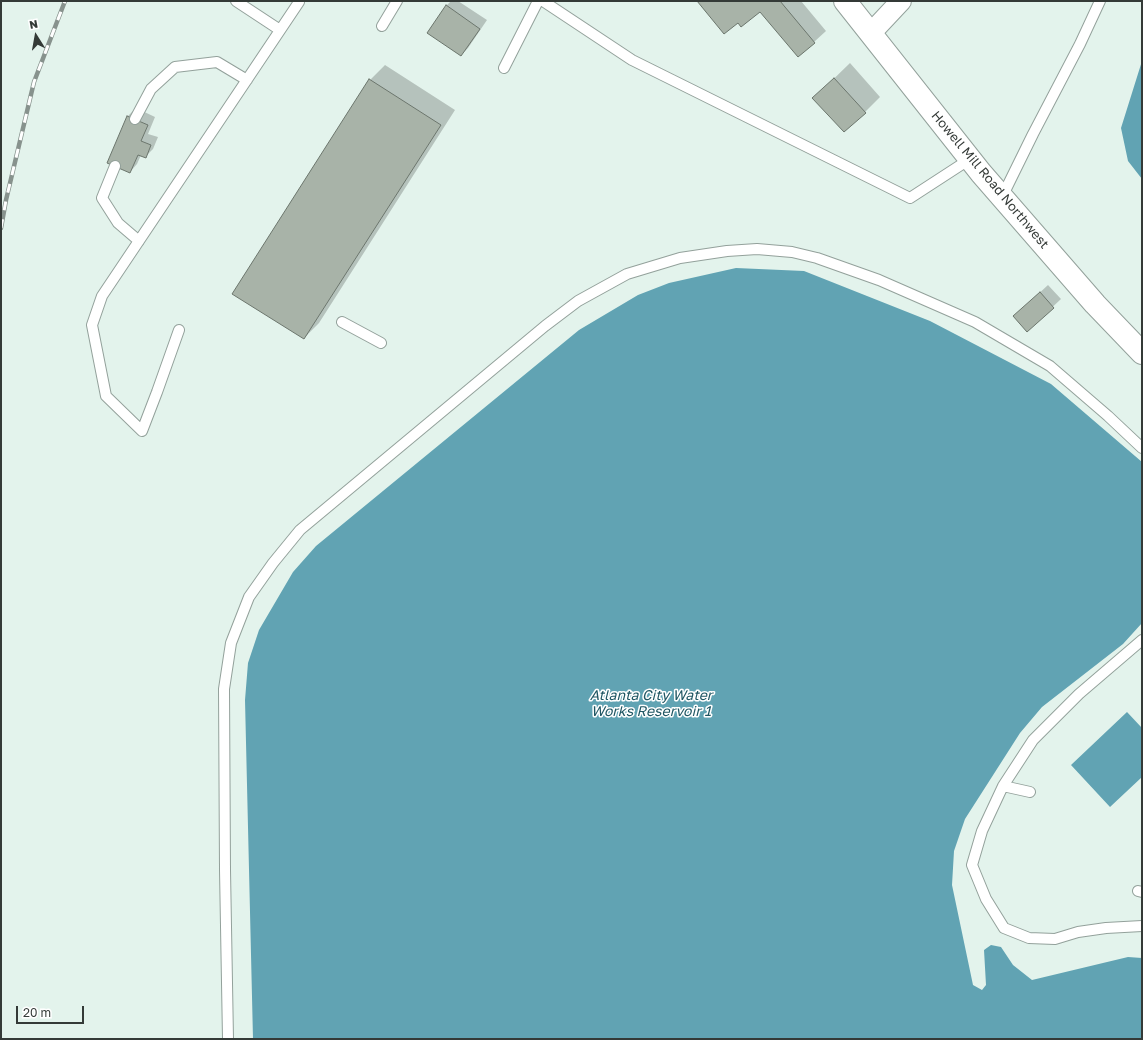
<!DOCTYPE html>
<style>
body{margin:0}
#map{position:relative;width:1143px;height:1040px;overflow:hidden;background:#e3f3ec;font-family:"Golos Text",sans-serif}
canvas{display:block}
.frame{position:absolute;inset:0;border:2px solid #343a37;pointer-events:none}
.north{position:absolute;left:16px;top:16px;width:40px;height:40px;-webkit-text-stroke:3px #fff;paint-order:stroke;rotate:349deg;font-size:11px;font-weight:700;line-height:16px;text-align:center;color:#343a37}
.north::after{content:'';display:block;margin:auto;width:14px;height:18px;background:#343a37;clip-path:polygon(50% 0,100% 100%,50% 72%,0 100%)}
.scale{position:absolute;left:16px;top:1006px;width:68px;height:18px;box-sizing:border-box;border:2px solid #343a37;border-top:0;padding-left:5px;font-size:12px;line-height:14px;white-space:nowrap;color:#343a37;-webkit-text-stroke:3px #fff;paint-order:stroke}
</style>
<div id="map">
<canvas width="1143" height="1040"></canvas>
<div class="frame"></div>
<div class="north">N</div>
<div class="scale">20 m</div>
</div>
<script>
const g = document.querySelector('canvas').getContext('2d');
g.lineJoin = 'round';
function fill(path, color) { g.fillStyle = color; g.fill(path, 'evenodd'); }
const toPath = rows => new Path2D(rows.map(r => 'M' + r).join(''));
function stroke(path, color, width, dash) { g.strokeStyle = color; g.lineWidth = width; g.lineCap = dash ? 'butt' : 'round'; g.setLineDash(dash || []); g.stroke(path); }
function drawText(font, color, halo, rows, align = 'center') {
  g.font = font + ' "Golos Text",sans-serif'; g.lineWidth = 3; g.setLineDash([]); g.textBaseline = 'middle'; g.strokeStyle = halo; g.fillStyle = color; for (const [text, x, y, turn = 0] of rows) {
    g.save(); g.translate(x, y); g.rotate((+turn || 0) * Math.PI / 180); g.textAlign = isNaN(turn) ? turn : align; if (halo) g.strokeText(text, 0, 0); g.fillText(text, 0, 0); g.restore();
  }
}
fill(toPath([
 [1142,61,1142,179,1128,161,1121,128],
 [736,268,804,271,930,321,1051,384,1142,462,1142,623,1123,644,1042,707,1020,733,965,819,954,851,952,885,973,985,982,990,986,985,984,950,991,945,1001,947,1013,965,1032,980,1128,957,1142,958,1142,1039,253,1039,245,700,248,663,259,630,293,572,316,546,579,330,638,295,669,283],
 [1127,712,1142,728,1142,777,1110,807,1071,765]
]), '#61a3b3');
fill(toPath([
 [451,1,458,1,487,20,468,48,461,55,446,6],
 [698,1,801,1,826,31,814,42,760,10,738,22],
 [850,63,880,97,865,112,814,98],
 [385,65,455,110,319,323,304,338,370,80],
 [136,108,155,117,148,134,158,137,153,149,145,157,141,155,137,164,130,172,108,162,128,116],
 [1048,285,1061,299,1027,331,1022,309]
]), '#0003');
const building = toPath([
 [697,1,780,1,815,43,798,57,760,12,741,27,738,23,724,34,697,1],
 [446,5,480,29,461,56,427,33,446,5],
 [834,78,866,113,844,132,812,98,834,78],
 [369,79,441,125,304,339,232,294,369,79],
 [127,116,148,125,141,141,151,145,146,158,138,155,130,173,107,163,127,116],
 [1040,292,1054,308,1027,332,1013,316,1040,292]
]);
fill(building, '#a8b3a8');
stroke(building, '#6b756c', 1);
const lane = toPath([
 [236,1,280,30],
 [543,1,632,60,910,198,970,159],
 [382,26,397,1],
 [504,68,538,1],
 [135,119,151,89,175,67,217,62,247,80],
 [115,166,102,198,118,223,139,241],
 [1002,197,1033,134,1080,44,1100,1],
 [342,322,381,343],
 [179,330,157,392,142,431,106,396,92,325,102,296,299,2],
 [1142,640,1079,694,1033,740,1003,786,982,831,972,865,986,899,1004,928,1029,938,1055,939,1078,932,1106,928,1142,926],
 [1003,786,1030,792],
 [1138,891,1142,892],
 [228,1039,225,870,224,689,231,643,249,597,273,563,300,530,545,326,578,301,627,274,680,258,727,251,757,249,792,252,817,258,879,280,975,322,1050,366,1108,416,1142,448]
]);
const street = toPath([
 [871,33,901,1]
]);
const secondary = toPath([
 [845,1,981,173,1095,304,1142,353]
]);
stroke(lane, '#93a19b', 12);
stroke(street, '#93a19b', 22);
stroke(secondary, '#93a19b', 24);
stroke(lane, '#fff', 10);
stroke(street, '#fff', 20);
stroke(secondary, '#fff', 22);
const rail = toPath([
 [1,228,6,200,34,82,65,1]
]);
stroke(rail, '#87928d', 4.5);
stroke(rail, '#fff', 3, [9]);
drawText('13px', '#343a37', '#fff', [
 ["Howell Mill Road Northwest",990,180,50]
]);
drawText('italic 14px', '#1f5663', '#fff', [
 ["Atlanta City Water",651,696],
 ["Works Reservoir 1",651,712]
]);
</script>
